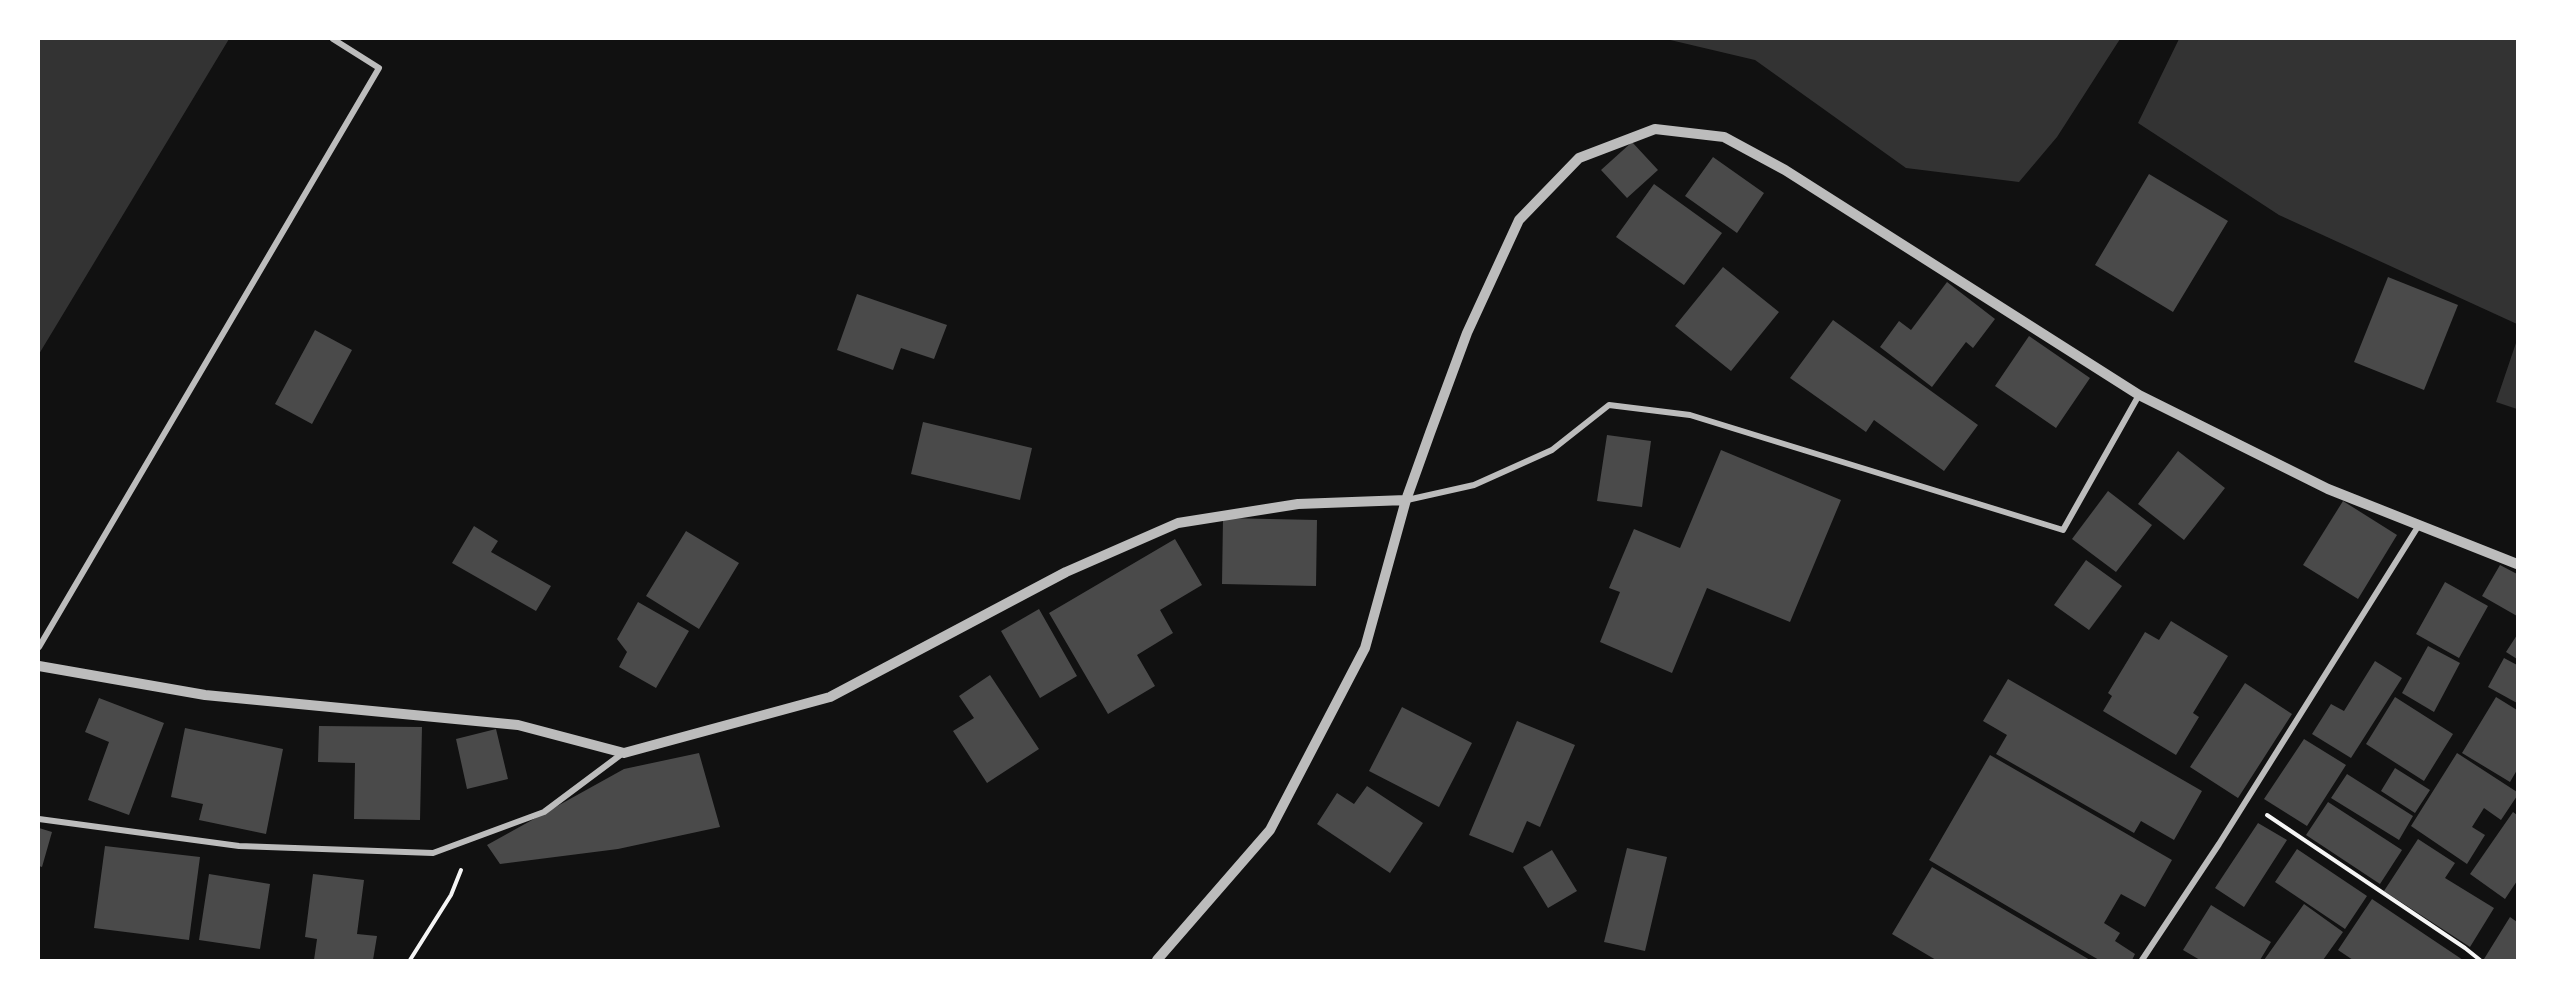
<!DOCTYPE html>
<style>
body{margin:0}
#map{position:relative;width:2556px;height:999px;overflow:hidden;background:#111;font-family:Signika,sans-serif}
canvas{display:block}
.frame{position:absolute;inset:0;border:40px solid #fff;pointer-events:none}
</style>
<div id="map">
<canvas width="2556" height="999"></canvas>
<div class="frame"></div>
</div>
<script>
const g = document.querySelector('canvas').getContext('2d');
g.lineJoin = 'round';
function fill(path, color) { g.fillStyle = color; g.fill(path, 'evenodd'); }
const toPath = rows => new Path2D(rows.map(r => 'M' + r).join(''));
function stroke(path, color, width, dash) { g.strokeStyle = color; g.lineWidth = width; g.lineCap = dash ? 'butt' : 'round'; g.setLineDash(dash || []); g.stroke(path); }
fill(toPath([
 [39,39,229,39,39,354],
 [1666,39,2120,39,2057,137,2019,182,1906,168,1755,60],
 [2179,39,2517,39,2517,324,2279,215,2138,123],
 [2517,340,2517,409,2496,402]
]), '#333');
fill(toPath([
 [1632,142,1658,170,1627,198,1601,170],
 [1713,157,1764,193,1737,233,1685,196],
 [2149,174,2228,221,2173,312,2095,265],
 [1654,184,1722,233,1684,285,1616,237],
 [1723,267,1779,312,1731,371,1675,326],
 [2388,277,2458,305,2424,390,2354,362],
 [1947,282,1995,319,1973,348,1966,342,1932,387,1880,347,1899,321,1911,330],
 [857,294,947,325,934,359,901,348,893,370,837,350],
 [1833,320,1978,425,1944,471,1874,420,1866,432,1790,378],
 [315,330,352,350,312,424,275,404],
 [2029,336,2090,378,2056,428,1995,386],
 [923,422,1032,448,1020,500,911,474],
 [1607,435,1651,441,1642,507,1597,501],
 [1721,450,1841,500,1790,622,1707,588,1672,673,1600,642,1620,592,1609,588,1634,529,1680,548],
 [2178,451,2225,488,2184,540,2138,504],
 [2108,491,2152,525,2116,572,2072,539],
 [2343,501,2397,535,2358,599,2303,565],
 [1223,518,1317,520,1316,586,1222,584],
 [474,526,498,541,491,552,551,586,536,611,452,563],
 [686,531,739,563,699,629,646,596],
 [1175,539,1202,585,1160,610,1173,633,1137,655,1155,686,1108,714,1049,613],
 [2086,560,2122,586,2089,630,2054,605],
 [2500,565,2517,574,2517,616,2482,596],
 [2445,582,2488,606,2459,658,2416,634],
 [638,602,689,631,656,688,619,667,627,652,617,639],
 [1039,609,1077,676,1040,698,1001,631],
 [2171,621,2228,656,2193,713,2199,717,2176,755,2103,711,2112,696,2108,693,2145,632,2159,640],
 [2517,635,2517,659,2506,652],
 [2428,646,2460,663,2434,712,2402,693],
 [2504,658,2517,665,2517,703,2488,687],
 [2375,661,2402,678,2351,758,2312,734,2331,704,2344,711],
 [990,675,1039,749,987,783,953,731,974,718,959,696],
 [2008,679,2202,791,2174,840,2141,821,2134,833,1996,754,2007,735,1983,721],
 [2245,683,2292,714,2238,798,2190,767],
 [2395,697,2453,734,2424,781,2366,744],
 [2496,697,2517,710,2517,770,2510,782,2462,753],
 [99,698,164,723,129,815,88,800,109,742,85,732],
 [1402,707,1472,743,1439,807,1369,771],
 [1517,721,1575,745,1540,827,1527,821,1513,853,1469,835],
 [319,726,422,727,420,820,354,819,355,763,318,762],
 [185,728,283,749,266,834,199,820,203,804,171,797],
 [496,729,508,779,467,789,456,739],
 [2304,739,2346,765,2307,826,2264,799],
 [699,753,720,827,618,849,500,864,487,845,624,769],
 [2457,753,2517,792,2517,796,2501,820,2484,808,2472,827,2485,835,2467,864,2411,826],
 [1990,755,2172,860,2145,907,2121,894,2104,923,2120,933,2115,941,2135,954,2132,960,2099,960,1929,860],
 [2395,768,2430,790,2415,813,2381,791],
 [2347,774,2413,816,2399,840,2331,798],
 [1367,786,1423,823,1390,873,1317,824,1337,793,1354,804],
 [2328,802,2402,850,2380,884,2306,835],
 [2513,812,2517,815,2517,881,2505,899,2470,874],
 [2258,823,2287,840,2244,907,2215,888],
 [39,828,52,832,42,867,39,866],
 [2418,839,2455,863,2445,878,2494,908,2470,947,2384,891],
 [105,846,200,857,189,940,94,928],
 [1627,848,1667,857,1645,951,1604,942],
 [2297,849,2367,896,2345,929,2275,882],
 [1552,850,1577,891,1548,908,1523,867],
 [1932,867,2090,960,1936,960,1892,934],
 [209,874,270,884,260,949,199,940],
 [313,874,364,880,357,934,377,936,373,960,314,960,317,939,305,937],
 [2372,899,2463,960,2353,960,2338,950],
 [2304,904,2343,932,2323,960,2264,960],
 [2211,905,2271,942,2260,960,2200,960,2183,950],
 [2510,917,2517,922,2517,960,2486,960,2484,959]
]), '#4a4a4a');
stroke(toPath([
 [2267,815,2465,948,2480,960],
 [410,960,451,895,461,870]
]), '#f5f5f5', 4);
stroke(toPath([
 [1407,500,1474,485,1552,450,1609,405,1690,415,2063,530,2139,395],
 [39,647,379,68,333,39],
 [39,819,239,846,433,853,544,812,623,753],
 [2142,960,2219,844,2419,525]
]), '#bcbcbc', 6);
stroke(toPath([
 [39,666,205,695,518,725,624,753,830,697,1066,572,1178,523,1298,504,1406,500],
 [1157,960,1270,830,1365,648,1406,500,1430,433,1467,333,1519,220,1579,158,1655,129,1724,137,1785,170,2139,395,2328,489,2517,564]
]), '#bcbcbc', 10);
</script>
